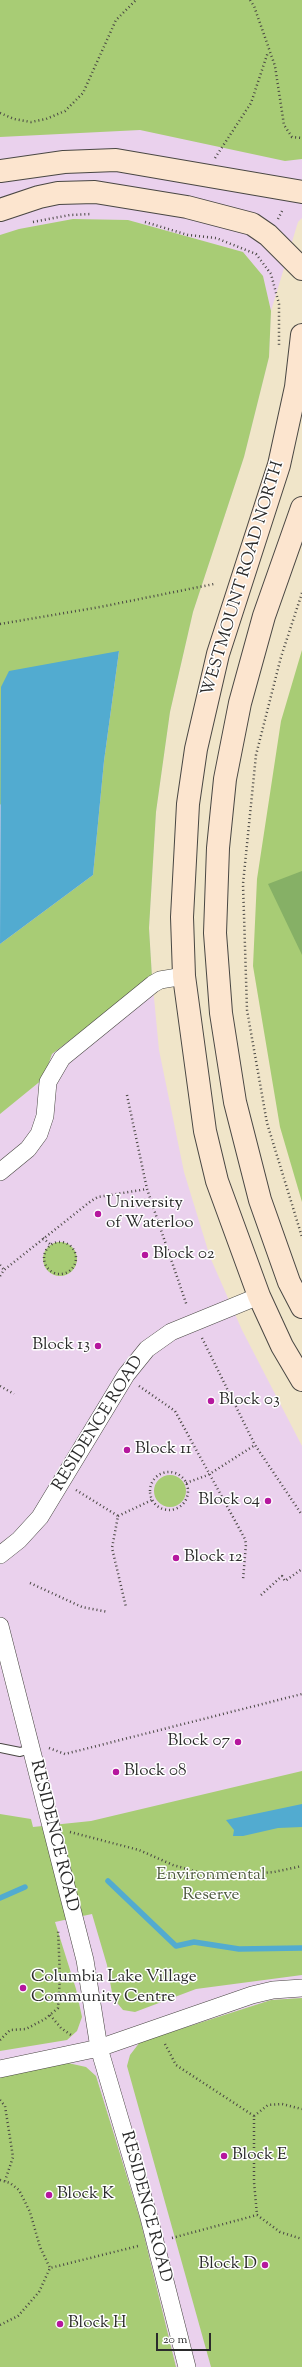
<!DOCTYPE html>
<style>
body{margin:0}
#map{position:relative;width:302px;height:2367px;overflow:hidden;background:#f0e5c9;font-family:"Sorts Mill Goudy",serif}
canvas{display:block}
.scale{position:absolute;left:156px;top:2333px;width:55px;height:18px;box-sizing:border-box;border:2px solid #2b2b2b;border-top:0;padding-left:5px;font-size:12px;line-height:14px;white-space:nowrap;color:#2b2b2b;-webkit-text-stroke:3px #fff;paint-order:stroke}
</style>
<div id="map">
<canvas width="302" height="2367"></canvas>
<div class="scale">20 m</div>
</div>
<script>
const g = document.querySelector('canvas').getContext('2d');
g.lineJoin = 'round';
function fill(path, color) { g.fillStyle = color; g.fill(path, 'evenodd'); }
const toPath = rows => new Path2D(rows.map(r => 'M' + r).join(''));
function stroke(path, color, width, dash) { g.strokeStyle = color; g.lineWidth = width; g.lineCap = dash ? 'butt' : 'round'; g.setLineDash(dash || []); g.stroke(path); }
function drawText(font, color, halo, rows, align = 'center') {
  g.font = font + ' "Sorts Mill Goudy",serif'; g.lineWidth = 3; g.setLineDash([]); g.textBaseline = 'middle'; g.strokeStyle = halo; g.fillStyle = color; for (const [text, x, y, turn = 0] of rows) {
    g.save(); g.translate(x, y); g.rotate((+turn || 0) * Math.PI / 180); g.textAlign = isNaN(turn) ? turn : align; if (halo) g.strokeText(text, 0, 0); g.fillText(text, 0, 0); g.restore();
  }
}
fill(toPath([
 [0,0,302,0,302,218,298,222,271,311,269,357,244,457,193,612,170,712,156,812,149,928,152,977,159,1050,184,1172,210,1257,242,1330,302,1446,302,2367,0,2367]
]), '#ead1ed');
fill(toPath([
 [0,0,302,0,302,159,285,161,140,130,0,137],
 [73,219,128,220,243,252,263,276,271,311,269,357,244,457,193,612,170,712,156,812,149,928,152,977,52,1054,43,1079,0,1114,0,944,93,875,104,761,119,651,0,805,0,235,19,229],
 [302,650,302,1202,280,1127,253,966,257,879,281,721],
 '43 1259a17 17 0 1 1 34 0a17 17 0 1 1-34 0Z',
 '154 1491a16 16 0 1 1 32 0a16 16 0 1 1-32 0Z',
 [302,1771,302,1975,196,1989,135,2012,123,2010,113,1998,107,1965,92,1914,55,1922,76,1989,82,2017,77,2031,67,2040,0,2051,0,1814,31,1819,33,1827,91,1821],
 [302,1998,302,2367,211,2367,127,2066,130,2055,140,2042,271,2000],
 [68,2063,86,2067,96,2076,140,2219,176,2367,0,2367,0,2075]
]), '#a8cc75');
fill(toPath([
 [302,871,302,955,268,884]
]), '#86b066');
fill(toPath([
 [119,651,104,761,93,875,0,944,1,687,9,671],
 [302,1804,302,1827,278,1828,243,1836,233,1836,234,1830,226,1820]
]), '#52abd0');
stroke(toPath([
 [108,1881,176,1946,194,1942,239,1949,302,1948],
 [0,1898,25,1887]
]), '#52abd0', 5.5);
const lane = toPath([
 [0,1748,20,1752,31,1749]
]);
const street = toPath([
 [0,1172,28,1149,39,1134,45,1116,48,1082,62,1058,153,984,160,980,184,976],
 [0,1555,19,1540,40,1517,126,1375,147,1349,171,1332,259,1296],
 [0,1626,85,1960,99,2048,148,2214,187,2367],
 [0,2069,99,2048,252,1995,273,1990,302,1988]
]);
const secondary = toPath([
 [0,171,64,162,116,160,302,192],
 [0,210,39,197,58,193,95,192,187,207,252,224,268,235,302,269],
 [302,335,296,387,279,465,218,654,196,749,188,804,182,917,184,976,205,1131,217,1181,259,1296,282,1346,302,1380],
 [302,508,264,616,240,703,225,779,218,848,215,933,221,1013,235,1102,260,1200,289,1282,302,1307]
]);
stroke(lane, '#494743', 10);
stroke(street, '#494743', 18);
stroke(secondary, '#494743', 24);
stroke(toPath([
 [250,0,254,6,275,66,284,125,292,137,302,138],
 [0,113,14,119,31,122,46,119,65,111,83,93,116,20,136,0],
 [215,158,251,103,268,52],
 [278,219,283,209],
 [33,222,70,215,92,214],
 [145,222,188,235,216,238,256,254,271,274,279,304,279,345],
 [302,593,281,657,256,755,243,884,247,1010,267,1123,302,1237],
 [0,624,100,607,214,584],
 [127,1095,147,1189,187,1306],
 [43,1238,51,1245],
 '44 1258a16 16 0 1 1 32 0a16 16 0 1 1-32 0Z',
 [0,1265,4,1270],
 [0,1276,4,1270,91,1201,98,1197,147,1189],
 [202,1338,255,1445,302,1515],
 [0,1386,14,1394],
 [139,1386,175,1411,245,1539,246,1544,243,1580],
 '150 1491a19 19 0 1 1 38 0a19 19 0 1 1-38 0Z',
 [186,1483,208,1475,255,1445],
 [76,1490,118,1516,112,1548,126,1607],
 [118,1516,152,1500],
 [30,1583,82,1607,108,1612],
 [261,1595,282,1576,285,1581,302,1569],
 [49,1748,65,1754,302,1694],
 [70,1832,139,1850,173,1865,215,1877,274,1872,302,1866],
 [50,2015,61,2028,71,2035],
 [0,2040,10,2030,26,2029,45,2019,58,2008,60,1977,58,1929],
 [165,2044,176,2065,254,2116,254,2182,257,2215],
 [0,2100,5,2106,13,2157,5,2181],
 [254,2116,268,2105,282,2104,302,2109],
 [0,2180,10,2183,19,2190,30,2212,40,2247,50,2268],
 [172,2238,257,2215,280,2232,302,2239],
 [0,2325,18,2316,39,2292,50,2268,138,2246]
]), '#494743', 2.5, [1, 3]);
stroke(lane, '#fff', 8);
stroke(street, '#fff', 17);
stroke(secondary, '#fce5cf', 22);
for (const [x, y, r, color] of [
 [98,1214,4,"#b5179e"],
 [145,1255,4,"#b5179e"],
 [98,1346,4,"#b5179e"],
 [211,1401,4,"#b5179e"],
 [127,1450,4,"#b5179e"],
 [268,1501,4,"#b5179e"],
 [176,1558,4,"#b5179e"],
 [238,1742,4,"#b5179e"],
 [116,1772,4,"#b5179e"],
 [23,1988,4,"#b5179e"],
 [224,2156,4,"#b5179e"],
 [49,2195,4,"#b5179e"],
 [265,2265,4,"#b5179e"],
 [60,2324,4,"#b5179e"]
]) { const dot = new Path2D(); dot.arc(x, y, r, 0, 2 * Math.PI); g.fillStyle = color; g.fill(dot); stroke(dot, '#fff', 1.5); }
drawText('17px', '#2b2b2b', '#fff', [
 ["WESTMOUNT ROAD NORTH",244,579,-73],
 ["RESIDENCE ROAD",99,1424,-58],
 ["RESIDENCE ROAD",53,1836,76],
 ["RESIDENCE ROAD",145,2207,75]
]);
drawText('17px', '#2b2b2b', '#fff', [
 ["University",106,1204],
 ["of Waterloo",106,1224],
 ["Block 02",153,1255],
 ["Block 13",90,1346,"right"],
 ["Block 03",219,1401],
 ["Block 11",135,1450],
 ["Block 04",260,1501,"right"],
 ["Block 12",184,1558],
 ["Block 07",230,1742,"right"],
 ["Block 08",124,1772],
 ["Columbia Lake Village",31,1978],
 ["Community Centre",31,1998],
 ["Block E",232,2156],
 ["Block K",57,2195],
 ["Block D",257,2265,"right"],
 ["Block H",68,2324]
], 'left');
drawText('17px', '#505b41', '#fff', [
 ["Environmental",211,1876],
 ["Reserve",211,1896]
]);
</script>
